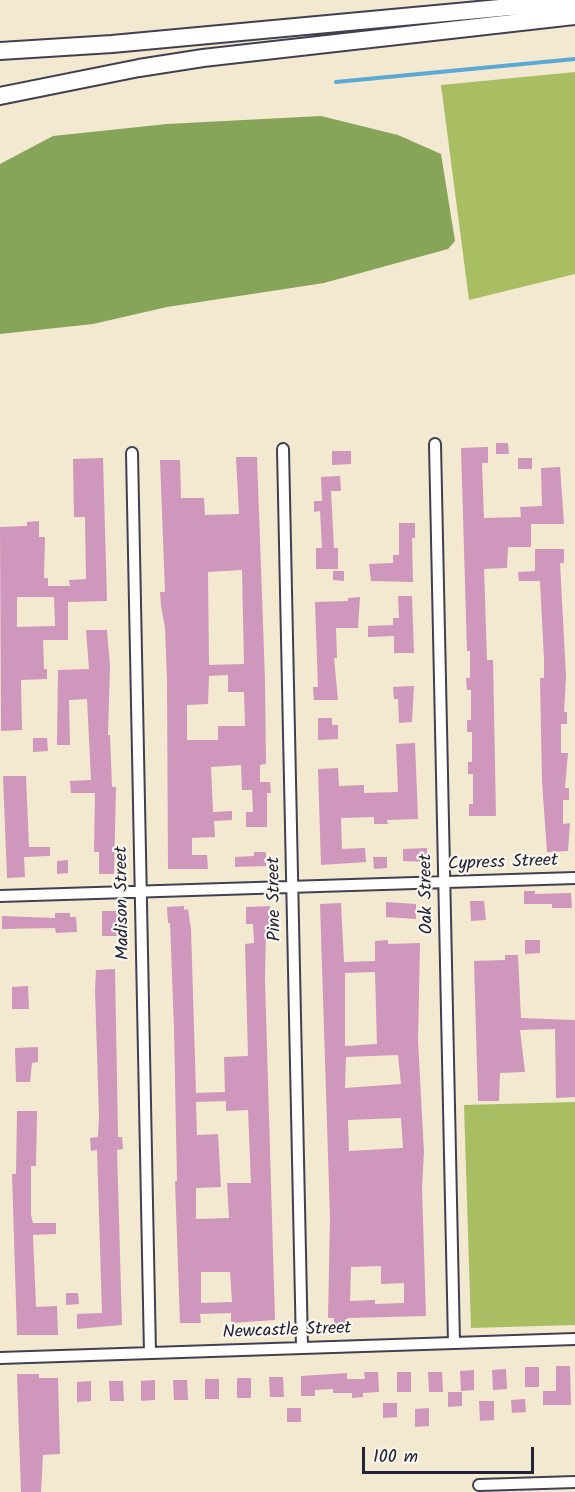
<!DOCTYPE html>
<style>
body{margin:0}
#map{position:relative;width:575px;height:1492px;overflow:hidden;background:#f3e8d0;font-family:Kalam,sans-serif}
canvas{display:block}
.scale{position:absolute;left:362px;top:1447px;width:172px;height:27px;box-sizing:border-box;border:3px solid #22223b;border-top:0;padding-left:8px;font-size:18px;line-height:21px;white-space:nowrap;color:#22223b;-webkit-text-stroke:4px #fbf7ec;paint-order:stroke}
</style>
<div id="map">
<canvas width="575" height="1492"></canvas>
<div class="scale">100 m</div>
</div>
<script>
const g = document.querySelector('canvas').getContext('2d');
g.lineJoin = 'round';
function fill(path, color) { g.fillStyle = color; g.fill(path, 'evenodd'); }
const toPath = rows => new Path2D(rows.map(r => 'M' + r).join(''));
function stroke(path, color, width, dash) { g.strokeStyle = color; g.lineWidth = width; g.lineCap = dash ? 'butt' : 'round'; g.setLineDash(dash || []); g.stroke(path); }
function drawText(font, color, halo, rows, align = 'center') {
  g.font = font + ' Kalam,sans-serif'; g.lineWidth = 4.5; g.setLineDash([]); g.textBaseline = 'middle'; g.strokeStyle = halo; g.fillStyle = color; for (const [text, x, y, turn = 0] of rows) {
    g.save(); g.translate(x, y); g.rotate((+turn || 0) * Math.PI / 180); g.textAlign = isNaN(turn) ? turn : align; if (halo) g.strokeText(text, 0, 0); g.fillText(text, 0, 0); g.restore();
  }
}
fill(toPath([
 [575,72,575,274,469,300,441,85],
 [575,1102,575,1325,471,1328,464,1105]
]), '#a9be62');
fill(toPath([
 [321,116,398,135,441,154,455,241,448,249,324,283,167,307,93,324,0,334,0,164,53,136,167,124]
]), '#86a558');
stroke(toPath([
 [336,82,575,59]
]), '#5ba9d5', 4);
fill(toPath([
 [496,443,508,443,509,454,496,454],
 [488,447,488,463,482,463,484,518,521,517,520,507,542,506,541,468,560,467,564,524,531,524,531,547,508,547,507,568,484,569,487,660,493,660,496,816,469,816,469,804,473,804,473,774,468,774,468,762,472,762,472,732,467,732,467,720,471,720,471,690,467,690,466,678,470,678,470,651,467,651,461,448],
 [332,451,351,451,351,464,332,465],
 [236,457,257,457,265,680,266,764,260,765,260,782,270,782,271,793,267,793,267,827,246,827,246,812,253,812,252,790,242,790,241,765,211,767,213,812,232,811,232,820,214,821,215,837,192,838,192,855,207,855,208,869,168,869,167,680,165,628,161,606,160,592,165,592,160,460,180,460,181,498,204,498,205,515,239,514],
 [242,570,244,664,209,665,208,572],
 [228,675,228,692,244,692,245,726,218,726,218,740,187,740,187,705,208,704,209,676],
 [103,458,107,601,68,602,68,640,43,640,44,669,47,669,47,679,21,680,22,730,1,731,0,527,27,526,27,522,39,521,39,537,45,537,44,578,48,578,48,586,70,586,69,580,86,579,85,517,74,517,73,459],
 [17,597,54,597,55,626,17,627],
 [518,458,532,458,532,469,518,469],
 [340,476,341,491,331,491,334,548,338,548,338,569,316,569,316,548,322,548,320,511,314,512,314,501,322,501,321,477],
 [399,523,415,523,415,538,412,538,413,582,371,581,369,564,393,563,393,555,399,555],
 [535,549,564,549,564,563,560,563,566,677,564,712,567,712,567,724,561,724,561,753,568,753,565,788,569,788,569,800,563,800,563,824,570,823,568,851,547,852,542,781,540,678,544,678,544,659,540,581,519,581,518,572,535,571],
 [333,571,344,571,344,581,333,580],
 [398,596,412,596,414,653,394,653,394,636,368,637,368,626,393,625,393,618,399,618],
 [360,597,358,628,336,628,337,658,334,658,338,700,314,700,313,687,318,687,315,602,348,601,348,598],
 [86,630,107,630,110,666,108,735,110,735,112,787,116,787,114,874,99,874,99,852,94,852,95,793,71,793,70,781,91,780,87,699,69,700,70,745,57,745,58,670,89,669],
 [414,686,412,722,399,723,398,699,394,699,393,687],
 [318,718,332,718,332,725,338,725,338,739,318,740],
 [33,738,47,738,48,751,33,752],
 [415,743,418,819,387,820,388,824,374,824,374,817,341,818,342,849,365,848,366,862,321,865,318,769,338,768,339,786,364,785,364,793,398,792,396,744],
 [3,776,26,776,29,847,50,847,50,856,24,857,25,877,7,878],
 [427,848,428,862,403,861,403,849],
 [254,852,266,852,266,866,235,867,235,857,254,856],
 [373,857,387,857,387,868,374,869],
 [68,860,68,873,57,874,57,861],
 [524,891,535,891,535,894,571,893,572,908,552,908,552,904,524,904],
 [470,901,484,901,486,920,471,921],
 [386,902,416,904,416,919,386,917],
 [341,903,344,962,375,961,375,941,388,940,388,944,420,943,418,1041,424,1152,422,1188,426,1316,348,1318,348,1325,334,1325,334,1318,328,1318,330,1218,320,904],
 [375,972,377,1044,345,1046,345,973],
 [398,1055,401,1084,345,1088,346,1057],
 [401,1118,403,1148,349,1151,348,1120],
 [381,1266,381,1284,404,1283,404,1303,375,1304,375,1300,350,1301,351,1267],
 [184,906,184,910,188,909,191,929,196,1093,225,1092,224,1057,248,1056,245,944,254,943,253,924,246,924,246,907,270,906,271,924,266,925,265,980,275,1320,231,1323,231,1313,200,1314,201,1323,180,1323,175,1181,177,1181,174,1028,170,923,168,923,167,907],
 [226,1101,226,1111,248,1110,251,1183,227,1183,229,1218,196,1219,196,1188,221,1187,218,1134,197,1135,196,1102],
 [201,1272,230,1272,232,1302,201,1303],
 [102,911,118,911,118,936,102,936],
 [55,913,70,913,70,917,76,917,77,932,56,933,55,928,2,929,2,916,55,918],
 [525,940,540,940,540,953,525,954],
 [505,955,518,955,521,1018,575,1020,575,1097,556,1098,555,1029,520,1030,525,1072,500,1073,499,1101,478,1101,474,961,505,960],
 [115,969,118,1137,122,1137,123,1149,117,1150,122,1325,77,1329,77,1314,102,1313,97,1150,91,1151,90,1138,98,1137,99,1116,95,991,96,970],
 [28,986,29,1009,12,1009,12,987],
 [38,1047,38,1062,32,1063,30,1082,16,1082,15,1048],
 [17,1111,37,1111,36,1166,31,1166,31,1215,33,1223,56,1223,56,1234,33,1235,36,1307,57,1306,58,1335,17,1335,12,1174,16,1174],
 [66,1293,78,1293,79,1304,66,1305],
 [556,1366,570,1366,571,1405,543,1405,543,1391,556,1391],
 [525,1367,539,1367,539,1387,525,1387],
 [506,1369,507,1389,493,1390,492,1370],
 [474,1370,474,1390,461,1391,460,1371],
 [364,1372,378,1372,379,1392,363,1393,363,1397,352,1398,352,1393,333,1393,333,1389,315,1390,315,1396,301,1396,301,1376,347,1373,347,1379,365,1379],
 [397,1372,411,1372,411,1392,397,1392],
 [428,1372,442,1372,443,1392,429,1392],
 [17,1374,39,1374,39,1378,58,1378,60,1454,43,1455,41,1492,21,1492],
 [269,1377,283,1377,284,1397,270,1397],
 [237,1378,251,1378,251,1398,237,1398],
 [205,1379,219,1379,219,1399,205,1399],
 [155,1380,155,1400,141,1401,141,1381],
 [173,1380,187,1380,188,1400,174,1400],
 [91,1381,91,1401,77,1402,77,1382],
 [109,1381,123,1381,124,1401,110,1401],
 [448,1392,462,1392,462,1406,448,1407],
 [525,1399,526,1412,512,1413,511,1400],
 [479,1401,494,1401,494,1420,480,1421],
 [383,1403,397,1403,397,1417,383,1418],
 [287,1408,301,1408,301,1422,287,1422],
 [429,1408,429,1426,415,1427,415,1409]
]), '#cf97bb');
const minor = toPath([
 [435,444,454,1343],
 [283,449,302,1348],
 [132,453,150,1353],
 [0,896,575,878],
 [0,1358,575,1339],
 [479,1485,575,1482]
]);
const highway = toPath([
 [0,51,112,44,575,1],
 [0,96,139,68,203,58,575,16]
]);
stroke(minor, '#414051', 14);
stroke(highway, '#414051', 20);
stroke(minor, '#fff', 10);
stroke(highway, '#fff', 16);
drawText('18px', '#22223b', '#fbf7ec', [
 ["Cypress Street",503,864,-2],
 ["Oak Street",428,894,-91],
 ["Pine Street",276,899,-91],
 ["Madison Street",124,903,-91],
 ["Newcastle Street",287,1332,-2]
]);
</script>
